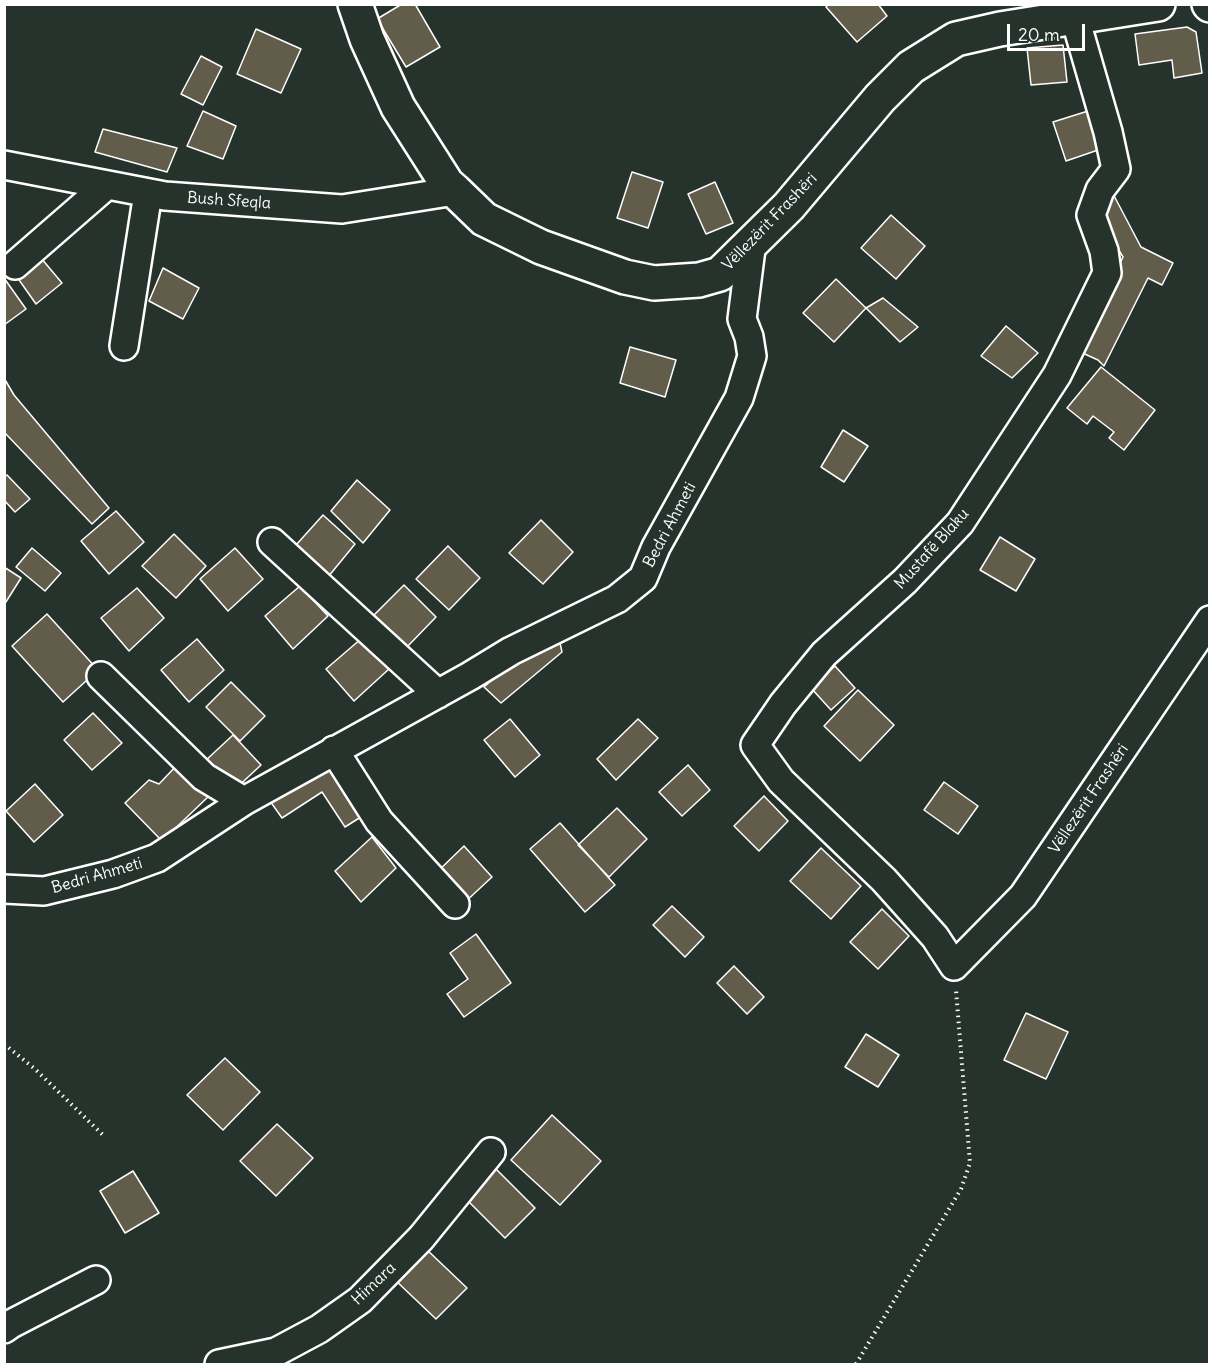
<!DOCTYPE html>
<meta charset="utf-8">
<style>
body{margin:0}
#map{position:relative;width:1214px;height:1369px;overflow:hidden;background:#26332d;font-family:Delius,sans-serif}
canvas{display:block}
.frame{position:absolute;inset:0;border:6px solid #fff;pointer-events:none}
.scale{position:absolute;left:1007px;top:24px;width:78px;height:27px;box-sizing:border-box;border:3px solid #fff;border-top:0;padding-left:8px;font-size:18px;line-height:21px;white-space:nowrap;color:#fff;-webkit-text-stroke:4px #26332d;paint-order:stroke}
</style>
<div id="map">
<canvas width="1214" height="1369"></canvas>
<div class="frame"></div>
<div class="scale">20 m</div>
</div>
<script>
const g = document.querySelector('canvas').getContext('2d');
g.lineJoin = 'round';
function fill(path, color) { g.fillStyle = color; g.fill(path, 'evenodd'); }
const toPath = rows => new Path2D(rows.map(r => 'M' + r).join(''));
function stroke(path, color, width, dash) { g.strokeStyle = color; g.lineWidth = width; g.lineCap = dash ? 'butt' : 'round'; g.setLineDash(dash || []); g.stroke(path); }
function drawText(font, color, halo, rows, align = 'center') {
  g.font = font + ' Delius,sans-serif'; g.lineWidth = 5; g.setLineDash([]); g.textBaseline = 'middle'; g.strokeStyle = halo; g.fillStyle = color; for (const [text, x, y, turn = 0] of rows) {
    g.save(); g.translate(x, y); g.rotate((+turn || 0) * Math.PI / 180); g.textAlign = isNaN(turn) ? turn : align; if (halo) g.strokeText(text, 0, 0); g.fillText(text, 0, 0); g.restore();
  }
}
const building = toPath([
 [402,4,415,4,440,47,406,67,377,19,402,4],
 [829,4,878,4,887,16,857,42,826,7,829,4],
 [1187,27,1196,32,1202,73,1174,78,1172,60,1139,65,1135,34,1187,27],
 [256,29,301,49,281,93,237,74,256,29],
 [1063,45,1067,82,1031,85,1027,48,1063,45],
 [201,56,222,67,203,105,181,94,201,56],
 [203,111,236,126,223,159,187,146,203,111],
 [1088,111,1101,149,1066,161,1053,122,1088,111],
 [103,129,177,148,167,172,95,152,103,129],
 [632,172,663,182,648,228,617,218,632,172],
 [715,182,733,223,706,234,688,194,715,182],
 [1111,190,1141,247,1173,263,1162,285,1148,278,1104,366,1098,360,1078,351,1123,257,1098,216,1111,190],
 [891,215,925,246,896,279,861,248,891,215],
 [41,258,62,283,36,304,17,277,41,258],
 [163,268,199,288,183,319,149,301,163,268],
 [4,278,26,309,4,325,4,278],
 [836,279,866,308,834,342,803,313,836,279],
 [883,298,918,327,900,342,866,308,883,298],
 [1006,326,1038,353,1012,378,981,356,1006,326],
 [630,347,676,360,665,397,620,383,630,347],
 [1101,367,1155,410,1124,450,1109,438,1114,432,1093,416,1087,424,1067,408,1101,367],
 [4,378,14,395,109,508,92,524,4,432,4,378],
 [843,430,868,446,844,482,821,467,843,430],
 [7,475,30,499,15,512,4,500,4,477,7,475],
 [357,480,390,510,363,543,331,511,357,480],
 [116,511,144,542,109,574,81,541,116,511],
 [323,515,355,544,328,577,296,545,323,515],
 [541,520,573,552,543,584,509,553,541,520],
 [174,534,206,566,176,598,142,566,174,534],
 [1000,537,1035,559,1016,591,980,570,1000,537],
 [448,546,480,578,449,610,416,579,448,546],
 [32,548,61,573,45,591,16,567,32,548],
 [235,548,263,579,228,611,200,579,235,548],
 [4,567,21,578,4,605,4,567],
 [404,585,436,617,405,649,371,618,404,585],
 [300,586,328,616,293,649,265,616,300,586],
 [137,588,164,618,129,651,101,618,137,588],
 [47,614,98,670,63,702,12,646,47,614],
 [558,634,562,652,501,703,484,687,532,645,558,634],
 [362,638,389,669,354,701,326,669,362,638],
 [197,639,224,670,189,702,161,670,197,639],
 [835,666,855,688,831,710,811,688,835,666],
 [231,682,265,716,240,741,206,707,231,682],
 [858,690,894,725,860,761,824,726,858,690],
 [93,713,122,743,92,770,64,740,93,713],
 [510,719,540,755,515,777,484,740,510,719],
 [638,719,658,738,616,780,597,759,638,719],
 [233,735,261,765,232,792,204,762,233,735],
 [329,762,364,815,345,827,322,792,282,818,270,801,329,762],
 [179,763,210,795,162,841,125,803,149,780,159,784,179,763],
 [688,765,710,790,682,816,659,792,688,765],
 [944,782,978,806,958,834,924,810,944,782],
 [35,784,63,815,34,842,6,811,35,784],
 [764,796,788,821,759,851,734,826,764,796],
 [617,808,647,839,609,877,578,845,617,808],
 [560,823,615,885,585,912,530,849,560,823],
 [372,837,396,868,361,902,335,871,372,837],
 [464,846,492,877,463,904,435,874,464,846],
 [821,848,861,886,831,919,790,881,821,848],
 [672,906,704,937,685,957,653,925,672,906],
 [882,909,909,936,878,969,850,942,882,909],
 [476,934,511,983,464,1017,447,994,468,979,450,953,476,934],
 [734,966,764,997,747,1014,717,983,734,966],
 [1026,1013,1068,1032,1046,1079,1004,1060,1026,1013],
 [866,1034,899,1055,878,1087,845,1067,866,1034],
 [225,1058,260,1092,223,1130,187,1095,225,1058],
 [552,1115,601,1161,560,1205,511,1160,552,1115],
 [277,1124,313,1158,276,1196,240,1161,277,1124],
 [495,1168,535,1208,505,1238,465,1198,495,1168],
 [133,1171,159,1213,125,1233,100,1191,133,1171],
 [425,1248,467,1288,436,1319,394,1279,425,1248]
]);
fill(building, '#625c4b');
stroke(building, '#fff', 1.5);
const minor = toPath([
 [1075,18,1108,132,1116,169,1100,190,1091,215,1104,251,1107,273,1057,375,960,523,905,581,824,654,783,704,755,745,781,781,884,880,935,937,954,966,1023,896,1210,620],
 [4,165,165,196,342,209,455,191],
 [15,265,107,185],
 [124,346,148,193],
 [272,542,438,694],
 [101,676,204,777,244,801],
 [334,750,379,821,455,904],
 [4,889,44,891,113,874,157,858,244,801,470,676,511,651,617,599,643,578,656,547,739,398,752,356,749,337,742,319,752,241],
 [4,1329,11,1324,96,1280],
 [219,1364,276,1352,319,1329,360,1300,421,1238,491,1152]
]);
const tertiary = toPath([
 [355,4,367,39,398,107,447,184,455,191,484,219,541,247,625,277,654,283,699,280,720,274,789,206,880,98,911,67,956,39,1000,29,1158,4],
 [1209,4,1210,5]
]);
stroke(minor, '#fff', 32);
stroke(tertiary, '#fff', 38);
stroke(toPath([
 [4,1044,35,1069,104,1136],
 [856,1364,961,1189,970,1163,956,990]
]), '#fff', 4, [1.5, 4.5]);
stroke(minor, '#26332d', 27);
stroke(tertiary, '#26332d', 33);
drawText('16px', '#fff', '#26332d', [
 ["Bush Sfeqla",229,201,4],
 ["Vëllezërit Frashëri",770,222,-46],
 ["Bedri Ahmeti",670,525,-62],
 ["Mustafë Blaku",932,549,-48],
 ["Vëllezërit Frashëri",1089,799,-56],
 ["Bedri Ahmeti",97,876,-16],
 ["Himara",374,1284,-43]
]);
</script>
